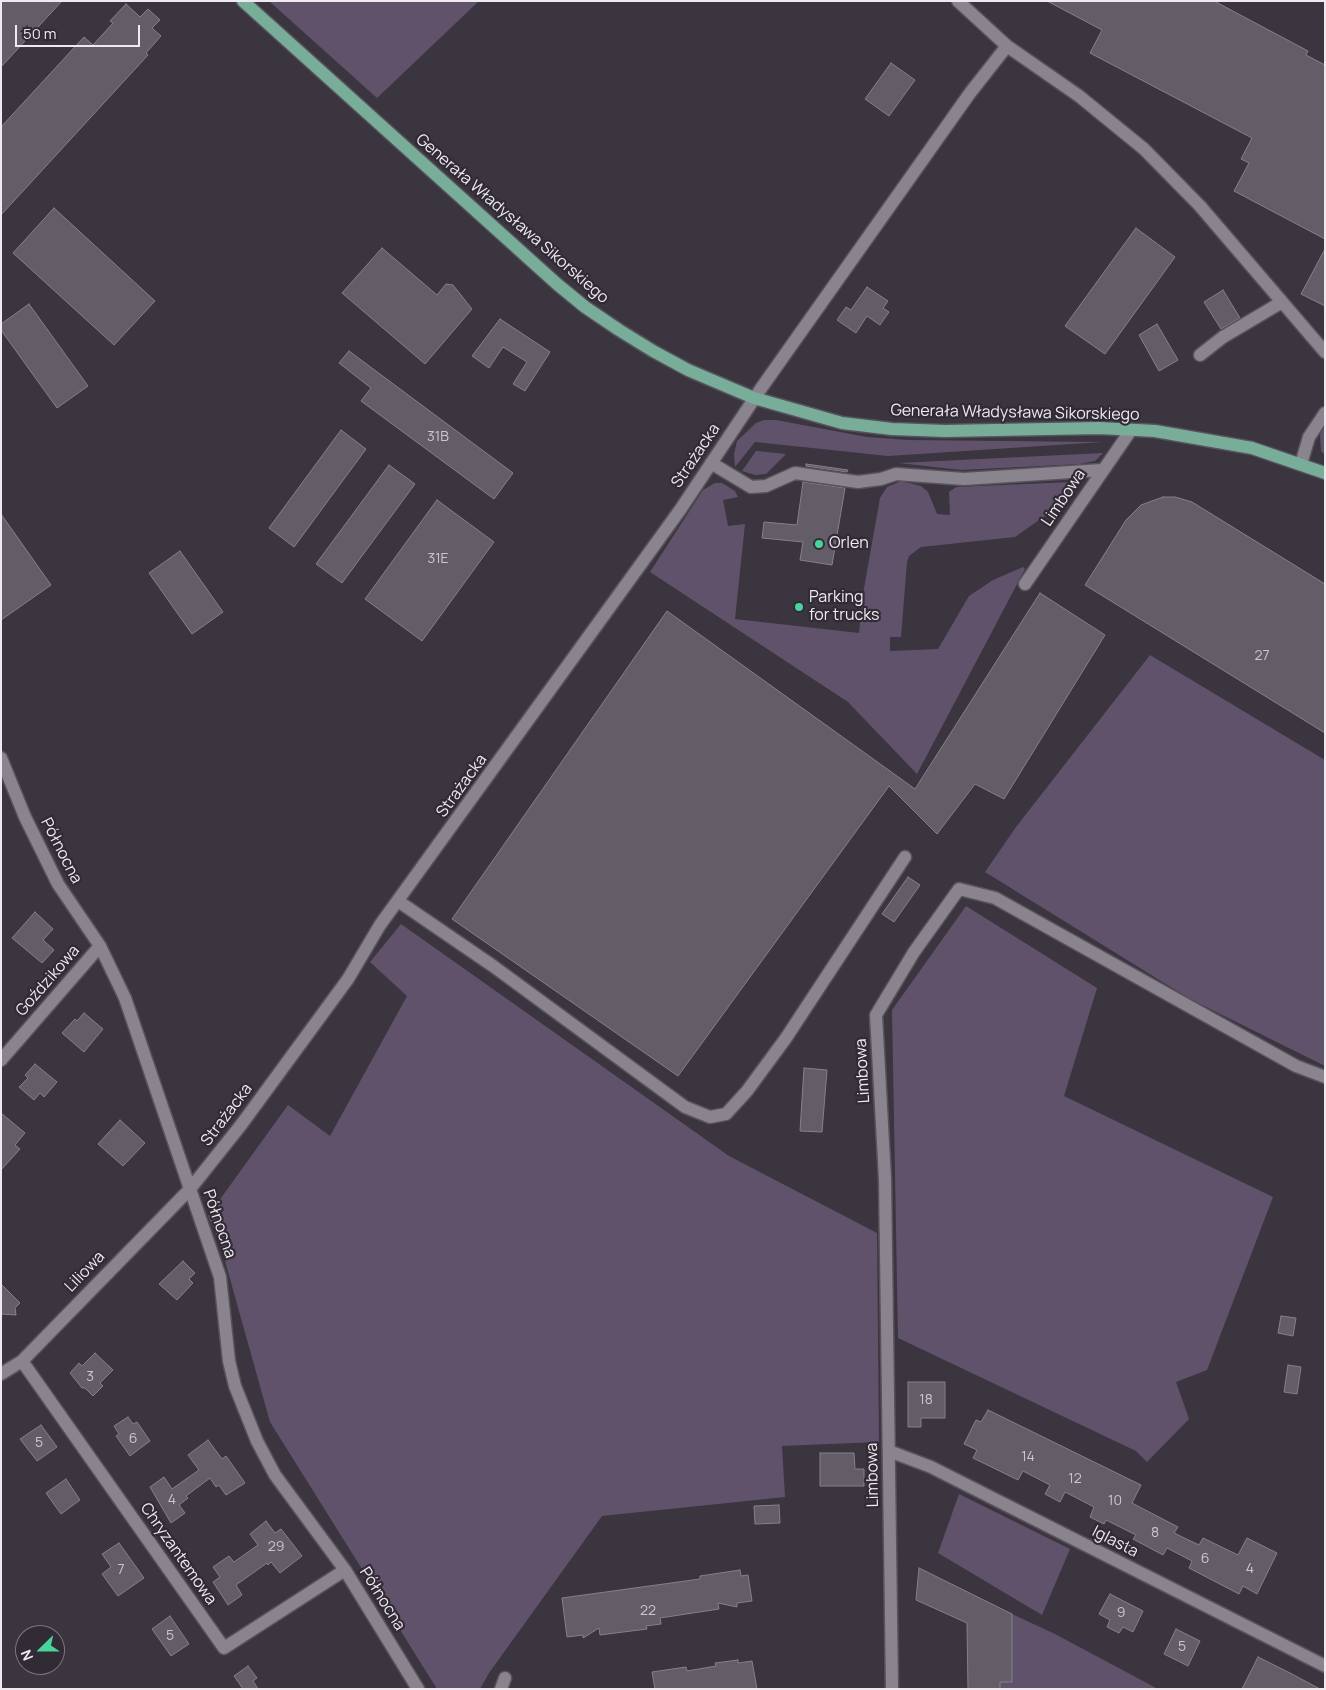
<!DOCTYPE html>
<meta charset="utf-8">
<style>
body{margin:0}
#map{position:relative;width:1326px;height:1690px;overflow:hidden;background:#3b353f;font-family:Manrope,sans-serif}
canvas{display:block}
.frame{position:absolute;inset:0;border:2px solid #eeeaf0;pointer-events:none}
.north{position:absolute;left:15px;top:1625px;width:50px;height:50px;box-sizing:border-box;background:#312b35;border:1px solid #7d7780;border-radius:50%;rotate:248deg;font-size:14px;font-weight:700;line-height:20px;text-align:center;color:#eeeaf0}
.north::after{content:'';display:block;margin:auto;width:18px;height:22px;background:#49d49d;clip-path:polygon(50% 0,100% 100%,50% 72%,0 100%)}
.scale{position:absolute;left:15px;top:25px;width:125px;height:22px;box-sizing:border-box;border:2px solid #eeeaf0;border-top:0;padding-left:6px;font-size:15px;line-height:18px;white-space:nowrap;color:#eeeaf0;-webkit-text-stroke:4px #312b35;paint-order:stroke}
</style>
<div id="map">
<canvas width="1326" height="1690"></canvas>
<div class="frame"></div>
<div class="north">N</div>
<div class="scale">50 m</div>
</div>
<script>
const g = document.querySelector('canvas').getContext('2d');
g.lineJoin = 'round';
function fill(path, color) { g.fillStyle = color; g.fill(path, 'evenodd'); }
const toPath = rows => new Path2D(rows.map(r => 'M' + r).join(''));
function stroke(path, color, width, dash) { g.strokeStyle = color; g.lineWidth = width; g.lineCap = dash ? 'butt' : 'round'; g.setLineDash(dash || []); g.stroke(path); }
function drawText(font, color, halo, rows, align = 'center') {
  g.font = font + ' Manrope,sans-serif'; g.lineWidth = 4.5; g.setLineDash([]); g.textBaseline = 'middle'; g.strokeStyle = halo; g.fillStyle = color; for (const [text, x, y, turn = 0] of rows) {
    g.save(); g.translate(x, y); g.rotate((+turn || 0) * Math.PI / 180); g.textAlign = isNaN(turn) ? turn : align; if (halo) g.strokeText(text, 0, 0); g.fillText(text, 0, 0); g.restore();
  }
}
fill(toPath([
 [269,1,479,1,377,98],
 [764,420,776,420,867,437,908,440,1103,442,888,456,755,442,735,467,734,454,737,441,756,423],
 [1325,423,1325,455,1321,451,1320,435],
 [756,451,757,451,786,454,766,474,755,475,742,471],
 [1103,453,1095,461,1080,464,961,470,899,463],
 [901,481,921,486,928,492,937,514,950,515,949,492,956,487,1072,482,1076,485,1073,496,1015,537,921,547,909,556,907,562,901,637,890,637,890,651,938,649,969,596,993,580,1023,567,1025,569,917,774,848,702,650,572,703,490,715,483,722,483,735,491,738,497,723,500,728,526,745,524,735,619,859,633,863,594,880,498,887,487],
 [1150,655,1325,760,1325,1066,1190,999,985,872,1016,827],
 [966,906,1097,988,1064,1096,1273,1197,1207,1370,1176,1382,1189,1419,1147,1462,1136,1451,898,1338,892,1010],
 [401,924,729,1156,877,1233,879,1442,782,1446,785,1497,602,1516,489,1673,480,1689,437,1689,270,1422,220,1243,208,1216,288,1105,330,1136,407,996,370,962],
 [959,1494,1070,1549,1042,1615,938,1553],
 [1012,1614,1055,1634,1158,1689,1000,1689,1000,1682,1012,1682]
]), '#61526b');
const building = toPath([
 [1,1,62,1,1,67,1,1],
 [1047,1,1214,1,1308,51,1306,55,1325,65,1325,239,1234,191,1249,163,1241,159,1252,138,1090,53,1102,30,1047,1],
 [126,4,140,17,148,9,160,20,152,28,161,36,146,53,148,55,1,215,1,127,84,37,93,45,113,23,110,21,126,4],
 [891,63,915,80,889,116,865,99,891,63],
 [54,208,155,301,114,345,13,253,54,208],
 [1136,228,1175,257,1105,354,1065,326,1136,228],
 [382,248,437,295,446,284,453,285,472,309,425,364,342,293,382,248],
 [1325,249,1325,306,1301,294,1325,249],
 [867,287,888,301,883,308,889,312,880,325,867,316,856,333,837,320,846,307,851,310,867,287],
 [1223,290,1240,318,1221,329,1204,302,1223,290],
 [29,304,88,386,57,408,1,330,1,324,29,304],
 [500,319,550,352,525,391,513,384,527,362,503,347,489,368,472,356,500,319],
 [1157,324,1178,360,1159,371,1139,335,1157,324],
 [349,351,513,473,494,499,361,401,371,388,339,363,349,351],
 [341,430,366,449,294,547,269,528,341,430],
 [806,464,848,470,847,472,806,466,806,464],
 [389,465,415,484,342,583,316,564,389,465],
 [803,482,845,488,832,565,800,560,803,542,762,538,764,522,797,525,803,482],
 [1163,497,1175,497,1192,502,1325,584,1325,733,1085,585,1126,520,1141,505,1163,497],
 [437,500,494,542,422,641,365,599,437,500],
 [1,514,51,585,1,620,1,514],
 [180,551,223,612,192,634,149,573,180,551],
 [1040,593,1105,635,1004,799,975,784,937,834,889,786,678,1076,452,919,667,611,915,789,1040,593],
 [908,877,920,885,894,922,882,914,908,877],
 [35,912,53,929,43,940,54,950,42,963,12,938,35,912],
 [84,1013,103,1029,84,1052,62,1033,75,1019,77,1021,84,1013],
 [35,1064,57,1082,44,1097,40,1093,34,1100,19,1087,28,1078,25,1075,35,1064],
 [804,1068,827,1070,822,1132,800,1131,804,1068],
 [1,1113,25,1133,15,1145,20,1149,1,1170,1,1113],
 [120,1120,145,1143,123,1166,98,1144,120,1120],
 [183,1261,195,1273,189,1279,193,1283,177,1300,159,1284,183,1261],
 [1,1284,20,1303,15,1308,16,1315,1,1314,1,1284],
 [1281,1316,1296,1318,1293,1336,1278,1333,1281,1316],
 [95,1353,113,1370,100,1383,103,1386,93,1396,85,1388,82,1388,70,1373,79,1363,82,1366,95,1353],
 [1288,1365,1301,1367,1297,1394,1284,1392,1288,1365],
 [908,1382,945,1382,945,1418,921,1418,921,1427,908,1427,908,1382],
 [988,1410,1141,1485,1132,1503,1178,1527,1174,1533,1199,1545,1203,1538,1238,1555,1247,1538,1277,1553,1257,1594,1243,1586,1239,1594,1189,1568,1192,1561,1167,1548,1163,1555,1133,1539,1136,1535,1106,1520,1104,1524,1090,1517,1094,1507,1065,1492,1060,1502,1045,1494,1050,1485,1023,1471,1018,1480,973,1458,977,1450,964,1444,976,1420,981,1422,988,1410],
 [128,1417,133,1424,137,1422,150,1441,130,1456,116,1436,119,1434,114,1426,128,1417],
 [41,1425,57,1447,37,1461,20,1439,41,1425],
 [208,1440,222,1459,226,1456,245,1483,226,1495,219,1485,216,1487,210,1478,186,1496,188,1498,179,1505,185,1513,171,1523,150,1487,164,1477,172,1489,199,1470,188,1455,208,1440],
 [820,1453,854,1453,855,1469,864,1469,864,1486,820,1486,820,1453],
 [66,1479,80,1500,61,1514,46,1493,66,1479],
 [779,1505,780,1523,755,1524,754,1506,779,1505],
 [266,1521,275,1533,281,1529,302,1556,280,1573,271,1562,268,1565,267,1563,236,1585,242,1595,228,1605,213,1582,220,1577,213,1567,229,1556,234,1562,258,1545,250,1534,266,1521],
 [119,1543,144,1578,118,1596,102,1574,111,1567,102,1554,119,1543],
 [919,1568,1012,1614,1012,1682,1000,1682,1000,1689,968,1689,967,1623,916,1600,919,1568],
 [740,1570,741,1576,748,1575,752,1601,737,1603,737,1607,718,1603,719,1609,660,1618,661,1624,646,1626,647,1629,600,1635,599,1628,583,1638,583,1635,567,1637,562,1598,700,1579,700,1576,740,1570],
 [1110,1594,1143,1611,1133,1632,1123,1627,1119,1633,1107,1627,1110,1620,1099,1614,1110,1594],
 [170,1616,189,1644,171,1656,152,1629,170,1616],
 [1176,1629,1200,1641,1188,1666,1164,1654,1176,1629],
 [1258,1657,1290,1673,1320,1689,1242,1689,1258,1657],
 [738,1660,738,1663,752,1661,757,1689,655,1689,652,1672,686,1667,687,1671,716,1666,715,1663,738,1660],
 [248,1666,257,1678,253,1681,258,1689,243,1689,234,1676,248,1666]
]);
fill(building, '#635d68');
stroke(building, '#86808c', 1);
const minor = toPath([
 [958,1,1007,46,1079,96,1144,149,1200,206,1325,352],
 [1200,355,1223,337,1282,302],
 [711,463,751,487,766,486,795,473,858,482,881,479,896,474,964,479,1102,470],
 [1301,464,1309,437,1325,413],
 [1025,584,1131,430],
 [1,758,25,817,58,884,100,946,125,998,220,1277,229,1361,235,1386,257,1441,275,1475,345,1570,418,1689],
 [398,901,493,966,685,1107,710,1117,726,1114,747,1091,786,1038,905,857],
 [1,1060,100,946],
 [22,1361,224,1648,345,1570],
 [1,1374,22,1361,190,1189,241,1125,348,979,380,925,680,510,762,387,970,93,1007,46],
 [889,1451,931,1467,1325,1666],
 [501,1689,505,1678],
 [892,1689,885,1179,876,1015,914,952,959,889,995,898,1296,1066,1325,1077]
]);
const major = toPath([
 [243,1,557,284,585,307,619,330,653,351,688,370,754,398,842,423,892,429,945,431,1099,428,1155,431,1252,448,1325,473]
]);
stroke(minor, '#57525b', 15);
stroke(major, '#57525b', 15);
stroke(minor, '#8a848f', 12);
stroke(major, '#78ad99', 12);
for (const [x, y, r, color] of [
 [819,544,5,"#49d49d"],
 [799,607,5,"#49d49d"]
]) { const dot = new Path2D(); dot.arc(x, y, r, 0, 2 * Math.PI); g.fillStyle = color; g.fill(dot); stroke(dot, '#312b35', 2); }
drawText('14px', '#cbc7ce', null, [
 ["31B",438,437],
 ["31E",438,559],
 ["27",1262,656],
 ["3",90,1377],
 ["18",926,1400],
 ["6",133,1439],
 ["5",39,1443],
 ["14",1028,1457],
 ["12",1075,1479],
 ["4",172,1500],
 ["10",1115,1501],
 ["8",1155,1533],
 ["29",276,1547],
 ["6",1205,1559],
 ["4",1250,1569],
 ["7",121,1570],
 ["22",648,1611],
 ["9",1121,1613],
 ["5",170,1636],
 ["5",1182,1647]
]);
drawText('16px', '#eeeaf0', '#312b35', [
 ["Generała Władysława Sikorskiego",512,219,41],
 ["Generała Władysława Sikorskiego",1015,413,1],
 ["Strażacka",696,456,-56],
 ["Limbowa",1064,498,-56],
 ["Strażacka",462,786,-54],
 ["Północna",61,851,63],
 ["Goździkowa",48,981,-49],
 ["Limbowa",863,1071,-93],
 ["Strażacka",227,1115,-53],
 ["Północna",219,1224,71],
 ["Liliowa",85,1272,-46],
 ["Limbowa",873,1475,-91],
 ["Iglasta",1115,1542,27],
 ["Chryzantemowa",178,1554,55],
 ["Północna",382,1599,58]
]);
drawText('16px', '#eeeaf0', '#312b35', [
 ["Orlen",829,544],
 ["Parking",809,598],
 ["for trucks",809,616]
], 'left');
</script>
